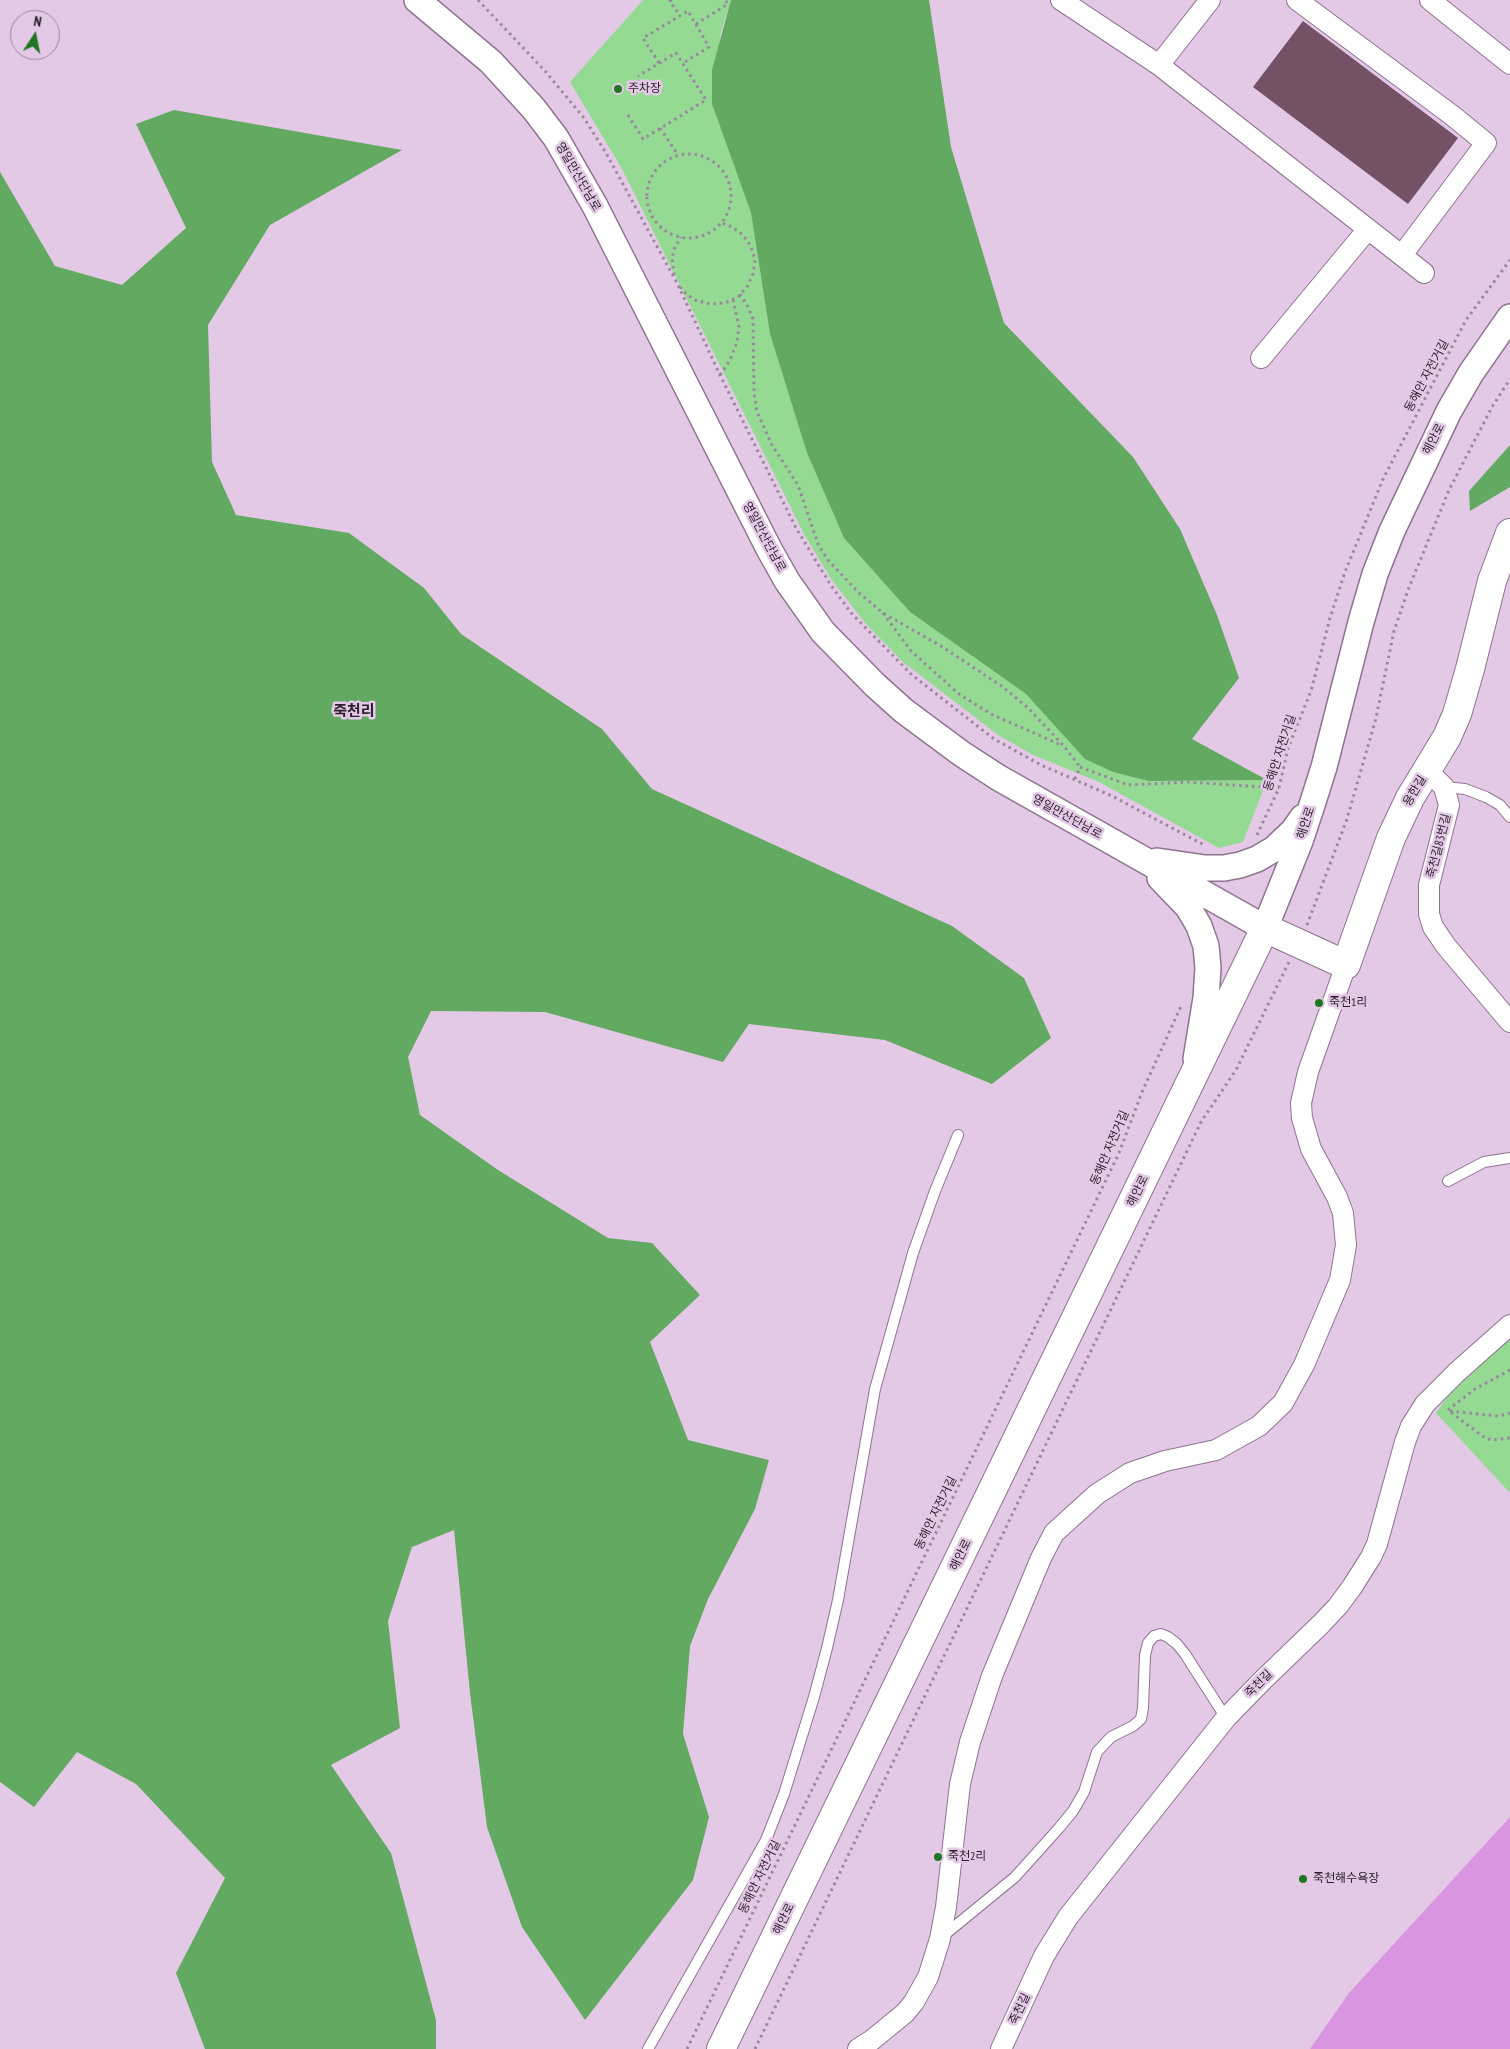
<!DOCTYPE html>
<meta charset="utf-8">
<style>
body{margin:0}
#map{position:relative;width:1510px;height:2049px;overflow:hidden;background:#e4c9e6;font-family:"PT Sans Narrow",sans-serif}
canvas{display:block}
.north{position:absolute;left:10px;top:10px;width:50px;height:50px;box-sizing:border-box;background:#e4c9e6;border:1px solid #99859b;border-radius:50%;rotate:11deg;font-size:14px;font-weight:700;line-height:20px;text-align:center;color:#291f2a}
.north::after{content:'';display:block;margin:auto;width:18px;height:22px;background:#1f7724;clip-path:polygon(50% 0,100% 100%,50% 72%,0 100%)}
</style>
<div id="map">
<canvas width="1510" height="2049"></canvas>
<div class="north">N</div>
</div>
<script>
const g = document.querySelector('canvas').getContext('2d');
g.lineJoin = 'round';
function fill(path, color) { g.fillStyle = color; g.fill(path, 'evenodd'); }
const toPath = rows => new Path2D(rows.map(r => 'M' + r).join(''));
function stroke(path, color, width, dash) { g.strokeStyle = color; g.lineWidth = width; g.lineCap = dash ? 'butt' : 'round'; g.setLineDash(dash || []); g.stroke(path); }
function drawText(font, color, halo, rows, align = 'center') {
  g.font = font + ' "PT Sans Narrow","Noto Sans KR",sans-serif'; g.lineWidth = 5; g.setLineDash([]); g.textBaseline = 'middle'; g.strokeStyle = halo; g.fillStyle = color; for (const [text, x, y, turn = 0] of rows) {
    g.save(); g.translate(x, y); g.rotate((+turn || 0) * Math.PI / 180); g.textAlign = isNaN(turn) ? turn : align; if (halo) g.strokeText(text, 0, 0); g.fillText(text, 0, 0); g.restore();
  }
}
fill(toPath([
 [643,0,731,0,721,32,712,104,751,213,770,334,807,453,844,538,910,612,1026,694,1052,722,1149,781,1267,780,1243,842,1219,848,1099,782,1033,755,998,735,903,662,866,624,831,579,804,534,622,169,570,82],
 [1510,1337,1510,1493,1436,1413,1448,1396,1482,1361]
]), '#95da93');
fill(toPath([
 [731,0,929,0,951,147,1004,323,1133,457,1180,529,1217,615,1239,678,1192,739,1267,780,1149,781,1113,772,1085,759,1026,694,910,612,844,538,807,453,770,334,751,213,712,104,712,70],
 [174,110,402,150,270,225,208,325,212,462,236,515,349,533,424,588,461,634,602,729,652,789,952,926,1024,978,1051,1038,992,1084,885,1040,749,1024,723,1062,545,1012,431,1011,408,1057,420,1115,498,1170,608,1238,652,1243,700,1295,650,1342,688,1440,769,1460,755,1509,708,1599,690,1646,683,1734,709,1817,693,1880,585,2020,522,1927,487,1827,470,1693,454,1530,412,1547,388,1621,400,1728,331,1765,391,1853,436,2020,436,2049,205,2049,176,1973,225,1878,136,1784,77,1752,34,1807,0,1782,0,172,55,266,122,285,186,228,136,124],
 [1510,445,1510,487,1470,511,1469,491]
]), '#62a961');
fill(toPath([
 [1510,1817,1510,2049,1310,2049,1349,1993]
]), '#d995df');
fill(toPath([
 [1303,21,1458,138,1408,204,1253,87]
]), '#725264');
const service = toPath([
 [1444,787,1465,789,1486,797,1500,805,1510,817],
 [1448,1181,1484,1162,1510,1158],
 [943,1936,1015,1877,1059,1828,1073,1811,1084,1792,1097,1752,1111,1737,1133,1726,1141,1719,1143,1708,1145,1655,1148,1643,1154,1636,1161,1634,1168,1637,1177,1644,1185,1654,1226,1718],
 [648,2049,766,1840,784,1794,814,1697,827,1648,838,1600,875,1389,913,1253,935,1191,958,1135]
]);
const minor = toPath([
 [1061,0,1159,65,1424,273],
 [1297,0,1453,116,1486,143,1402,255],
 [1430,0,1510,64],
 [1159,65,1210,0],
 [1261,358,1368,229],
 [1428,771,1444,787,1449,805,1429,885,1429,914,1433,927,1446,946,1510,1022],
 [858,2049,872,2040,905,2013,914,2002,928,1977,940,1939,946,1907,960,1784,970,1742,992,1676,1041,1558,1054,1533,1097,1494,1130,1473,1165,1461,1216,1450,1259,1426,1283,1403,1304,1365,1340,1280,1346,1245,1343,1213,1337,1197,1311,1149,1302,1118,1301,1103,1308,1072,1346,965],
 [1001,2049,1044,1956,1068,1917,1226,1718,1263,1680,1321,1624,1338,1606,1352,1587,1371,1557,1377,1544,1405,1442,1411,1426,1425,1404,1457,1372,1510,1325]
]);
const tertiary = toPath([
 [417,0,491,62,534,109,556,138,595,206,769,549,787,581,823,632,875,685,904,711,962,754,999,778,1265,928,1300,841,1312,805,1324,767,1361,622,1375,574,1392,531,1449,411,1471,373,1510,317],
 [1157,861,1205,868,1224,868,1240,865,1257,859,1274,849,1293,831,1303,817],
 [1160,878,1188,907,1199,926,1206,946,1208,968,1206,998,1196,1059]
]);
const secondary = toPath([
 [721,2049,1265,928,1346,965,1391,838,1410,798,1447,737,1457,714,1470,669,1492,581,1510,533]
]);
stroke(service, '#8d748f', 12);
stroke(minor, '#8d748f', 22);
stroke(tertiary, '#8d748f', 28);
stroke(secondary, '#8d748f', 30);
stroke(toPath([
 [478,0,545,71,584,118,606,153,677,283,720,375,796,528,830,584,852,614,912,675,994,739,1041,765,1112,796,1206,846],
 [672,0,670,1,680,16],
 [696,24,728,4,725,0],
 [659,63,643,38,688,11,709,47,683,63],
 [628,115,643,139,706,100,676,53,638,76],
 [660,128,678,155],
 '647 196a42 42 0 1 1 84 0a42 42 0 1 1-84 0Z',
 [674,275,672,258,675,247,681,237],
 [680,287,686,294,697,301,711,304,725,303,738,297,747,287,753,274,755,260,751,246,743,235,732,227,722,223],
 [740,294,748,307,753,319,754,393,757,412,772,445,798,485,818,544,827,559,858,592,883,613,941,646,1003,687,1028,708,1063,745,1080,767],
 [720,375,730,360,737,342,739,327,733,299],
 [883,613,911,651,959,694,991,714,1061,745],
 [1075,779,1080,767,1128,785,1188,782,1279,788],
 [1257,835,1279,788,1288,748,1311,691,1330,618,1345,572,1383,479,1466,320,1510,260],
 [1307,925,1347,819,1376,718,1394,631,1408,590,1449,490,1492,407,1510,379],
 [1510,1370,1475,1389,1448,1410,1482,1436,1491,1440,1510,1438],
 [1450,1411,1488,1415,1499,1416,1510,1413],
 [687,2049,1119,1153,1142,1092,1182,1004],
 [755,2049,1201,1122,1236,1070,1289,962]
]), '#9b879d', 3, [2.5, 4]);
stroke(service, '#fff', 10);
stroke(minor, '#fff', 20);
stroke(tertiary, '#fff', 25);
stroke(secondary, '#fff', 28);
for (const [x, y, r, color] of [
 [618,89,5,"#1f7724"],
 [1319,1003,5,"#1f7724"],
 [938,1857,5,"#1f7724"],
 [1303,1879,5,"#1f7724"]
]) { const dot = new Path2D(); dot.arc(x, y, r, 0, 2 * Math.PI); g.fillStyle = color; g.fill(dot); stroke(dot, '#e4c9e6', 2); }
drawText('12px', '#291f2a', '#e4c9e6', [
 ["주차장",628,89],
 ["죽천1리",1329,1003],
 ["죽천2리",948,1857],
 ["죽천해수욕장",1313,1879]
], 'left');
drawText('12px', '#291f2a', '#e4c9e6', [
 ["영일만산단남로",578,177,60],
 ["동해안 자전거길",1427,376,-62],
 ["해안로",1434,439,-63],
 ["영일만산단남로",764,537,62],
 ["동해안 자전거길",1280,753,-72],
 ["용한길",1415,791,-59],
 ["영일만산단남로",1067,817,29],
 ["해안로",1306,823,-72],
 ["죽천길83번길",1439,846,-76],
 ["동해안 자전거길",1110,1148,-67],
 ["해안로",1138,1191,-64],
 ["동해안 자전거길",936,1513,-64],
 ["해안로",961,1555,-64],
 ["죽천길",1259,1684,-45],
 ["동해안 자전거길",760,1877,-64],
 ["해안로",784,1919,-64],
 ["죽천길",1020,2009,-65]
]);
drawText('bold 15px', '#291f2a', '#e4c9e6', [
 ["죽천리",354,712]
]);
</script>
